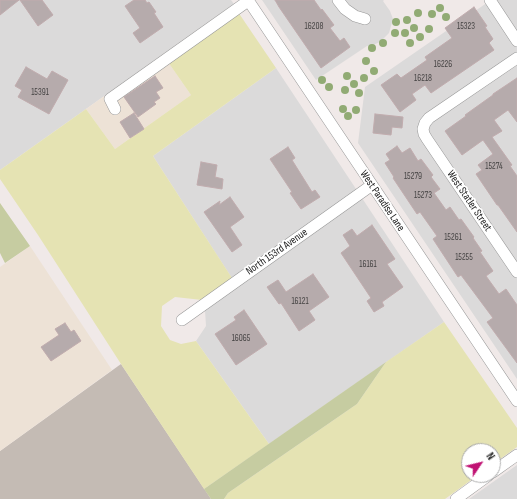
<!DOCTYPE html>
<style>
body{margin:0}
#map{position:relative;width:517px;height:499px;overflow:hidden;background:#f0e9e8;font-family:"Sofia Sans Condensed",sans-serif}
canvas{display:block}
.north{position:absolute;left:461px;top:443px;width:40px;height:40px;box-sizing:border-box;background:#fff;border:1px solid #a6a6a6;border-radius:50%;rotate:55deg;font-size:11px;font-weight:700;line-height:16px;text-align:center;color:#212121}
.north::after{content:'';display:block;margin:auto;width:14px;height:18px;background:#c01273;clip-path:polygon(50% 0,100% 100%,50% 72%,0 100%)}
</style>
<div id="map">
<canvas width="517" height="499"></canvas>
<div class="north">N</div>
</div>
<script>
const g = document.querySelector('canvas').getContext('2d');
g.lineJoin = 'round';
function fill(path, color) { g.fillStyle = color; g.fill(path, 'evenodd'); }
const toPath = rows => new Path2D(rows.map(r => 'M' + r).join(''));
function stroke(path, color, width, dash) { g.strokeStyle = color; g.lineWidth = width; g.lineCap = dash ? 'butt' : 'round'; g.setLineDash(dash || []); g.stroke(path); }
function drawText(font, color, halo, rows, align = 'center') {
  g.font = font + ' "Sofia Sans Condensed",sans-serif'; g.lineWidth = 3.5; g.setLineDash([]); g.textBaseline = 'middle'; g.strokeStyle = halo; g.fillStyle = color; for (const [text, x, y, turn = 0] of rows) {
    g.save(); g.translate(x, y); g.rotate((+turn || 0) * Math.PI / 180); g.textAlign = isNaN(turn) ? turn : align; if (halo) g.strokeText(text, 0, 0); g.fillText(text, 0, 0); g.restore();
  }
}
fill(toPath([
 [0,0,231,0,234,4,0,170],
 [262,0,384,0,383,1,390,11,393,19,389,33,380,42,373,45,367,46,316,80],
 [491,0,517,0,517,379,358,143,365,87],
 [276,68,444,322,269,444,196,341,206,326,205,310,237,286,153,156],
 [517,465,517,499,469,499]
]), '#dbdada');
fill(toPath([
 [121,364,211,499,0,499,0,451]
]), '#c4bbb4');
fill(toPath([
 [234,4,168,62,191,95,115,149,86,109],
 [30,246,112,370,0,451,0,267]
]), '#ede2d6');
fill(toPath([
 [238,12,276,68,153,156,232,278,202,300,175,297,162,306,161,326,170,340,181,344,196,341,269,444,204,489,121,364,38,235,0,179,0,170,86,109,115,149,191,95,168,62],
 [444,322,517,428,517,447,493,464,493,451,469,451,469,475,478,475,445,499,224,499,228,493,357,404,386,362]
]), '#e5e3b3');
fill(toPath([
 [0,203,30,246,5,263,0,253],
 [386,362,357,404,228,493,224,499,211,499,204,489]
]), '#c6cca1');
const building = toPath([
 [0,0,19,0,0,15,0,0],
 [20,0,42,0,53,15,38,26,20,0],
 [134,0,145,0,147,3,149,2,156,12,154,13,163,27,140,43,133,33,140,28,125,6,134,0],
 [275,0,314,0,321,10,322,9,334,25,330,28,340,41,344,38,350,47,321,68,279,7,275,0],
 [474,7,487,26,485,27,493,39,489,43,494,50,431,93,425,85,412,94,416,100,400,112,381,85,397,74,401,78,427,60,425,57,452,38,445,28,474,7],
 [26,67,47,79,52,71,68,80,49,114,18,97,22,90,15,86,26,67],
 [155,76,163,88,156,92,160,98,154,102,156,104,138,117,124,97,155,76],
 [517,78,517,122,508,110,494,120,502,131,492,137,512,165,510,166,517,176,517,232,498,205,497,205,476,174,482,170,478,165,493,154,483,140,462,155,445,131,466,116,465,115,493,95,493,94,517,78],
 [134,113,144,129,130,138,120,122,134,113],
 [375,114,403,117,402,128,392,127,391,135,373,133,375,114],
 [397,146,402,153,410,148,418,161,421,159,433,175,431,177,440,189,434,193,446,210,450,207,459,220,461,219,474,237,473,238,482,251,480,252,493,271,486,276,499,294,506,289,517,305,517,363,487,322,493,318,461,275,458,277,433,239,437,236,420,212,417,214,393,178,394,177,385,163,390,160,386,154,397,146],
 [288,147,295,158,292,160,312,192,315,190,320,197,301,209,290,193,292,192,270,159,288,147],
 [201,162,217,165,215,177,223,179,222,189,197,185,201,162],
 [230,197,244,217,230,227,242,245,232,252,204,212,220,201,219,205,230,197],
 [372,225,395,259,387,264,403,287,382,302,384,306,374,312,367,301,371,298,341,253,350,246,343,235,352,229,357,236,372,225],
 [313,274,329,297,309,311,315,320,299,331,281,303,279,304,267,287,278,280,286,292,313,274],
 [244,310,267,344,236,365,215,334,236,320,234,317,244,310],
 [65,323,71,332,74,330,81,341,51,361,41,347,59,335,55,329,65,323]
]);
fill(building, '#b6abac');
stroke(building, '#c1acae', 1);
const minor = toPath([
 [248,0,517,401],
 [338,0,345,9,355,16,365,19],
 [490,0,517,41],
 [517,58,429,118,425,123,423,129,424,134,427,139,517,272],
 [115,109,110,99,248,1],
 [182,320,372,185],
 [493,472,517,455],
 [456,499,489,475]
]);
stroke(minor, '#989898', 12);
stroke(minor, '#fff', 11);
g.fillStyle = '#91ab74';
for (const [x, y] of [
 [440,8],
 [418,13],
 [432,14],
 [446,17],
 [407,20],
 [396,22],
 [414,28],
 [429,29],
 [395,33],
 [405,33],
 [420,37],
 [383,43],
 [410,43],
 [372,48],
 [366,61],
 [374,71],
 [347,76],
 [364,78],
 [322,80],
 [354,84],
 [329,87],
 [345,90],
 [359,93],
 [343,109],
 [356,110],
 [348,116]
]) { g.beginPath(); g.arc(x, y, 4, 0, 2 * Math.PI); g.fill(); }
drawText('9px', '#464444', null, [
 ["16208",314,27],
 ["15323",466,27],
 ["16226",443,65],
 ["16218",423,79],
 ["15391",40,93],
 ["15274",494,167],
 ["15279",413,177],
 ["15273",423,196],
 ["15261",453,238],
 ["15255",464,258],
 ["16161",368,265],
 ["16121",300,302],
 ["16065",241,339]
]);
drawText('11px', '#212121', '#fff', [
 ["West Paradise Lane",382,201,56],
 ["West Statler Street",469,201,56],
 ["North 153rd Avenue",277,252,-35]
]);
</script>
